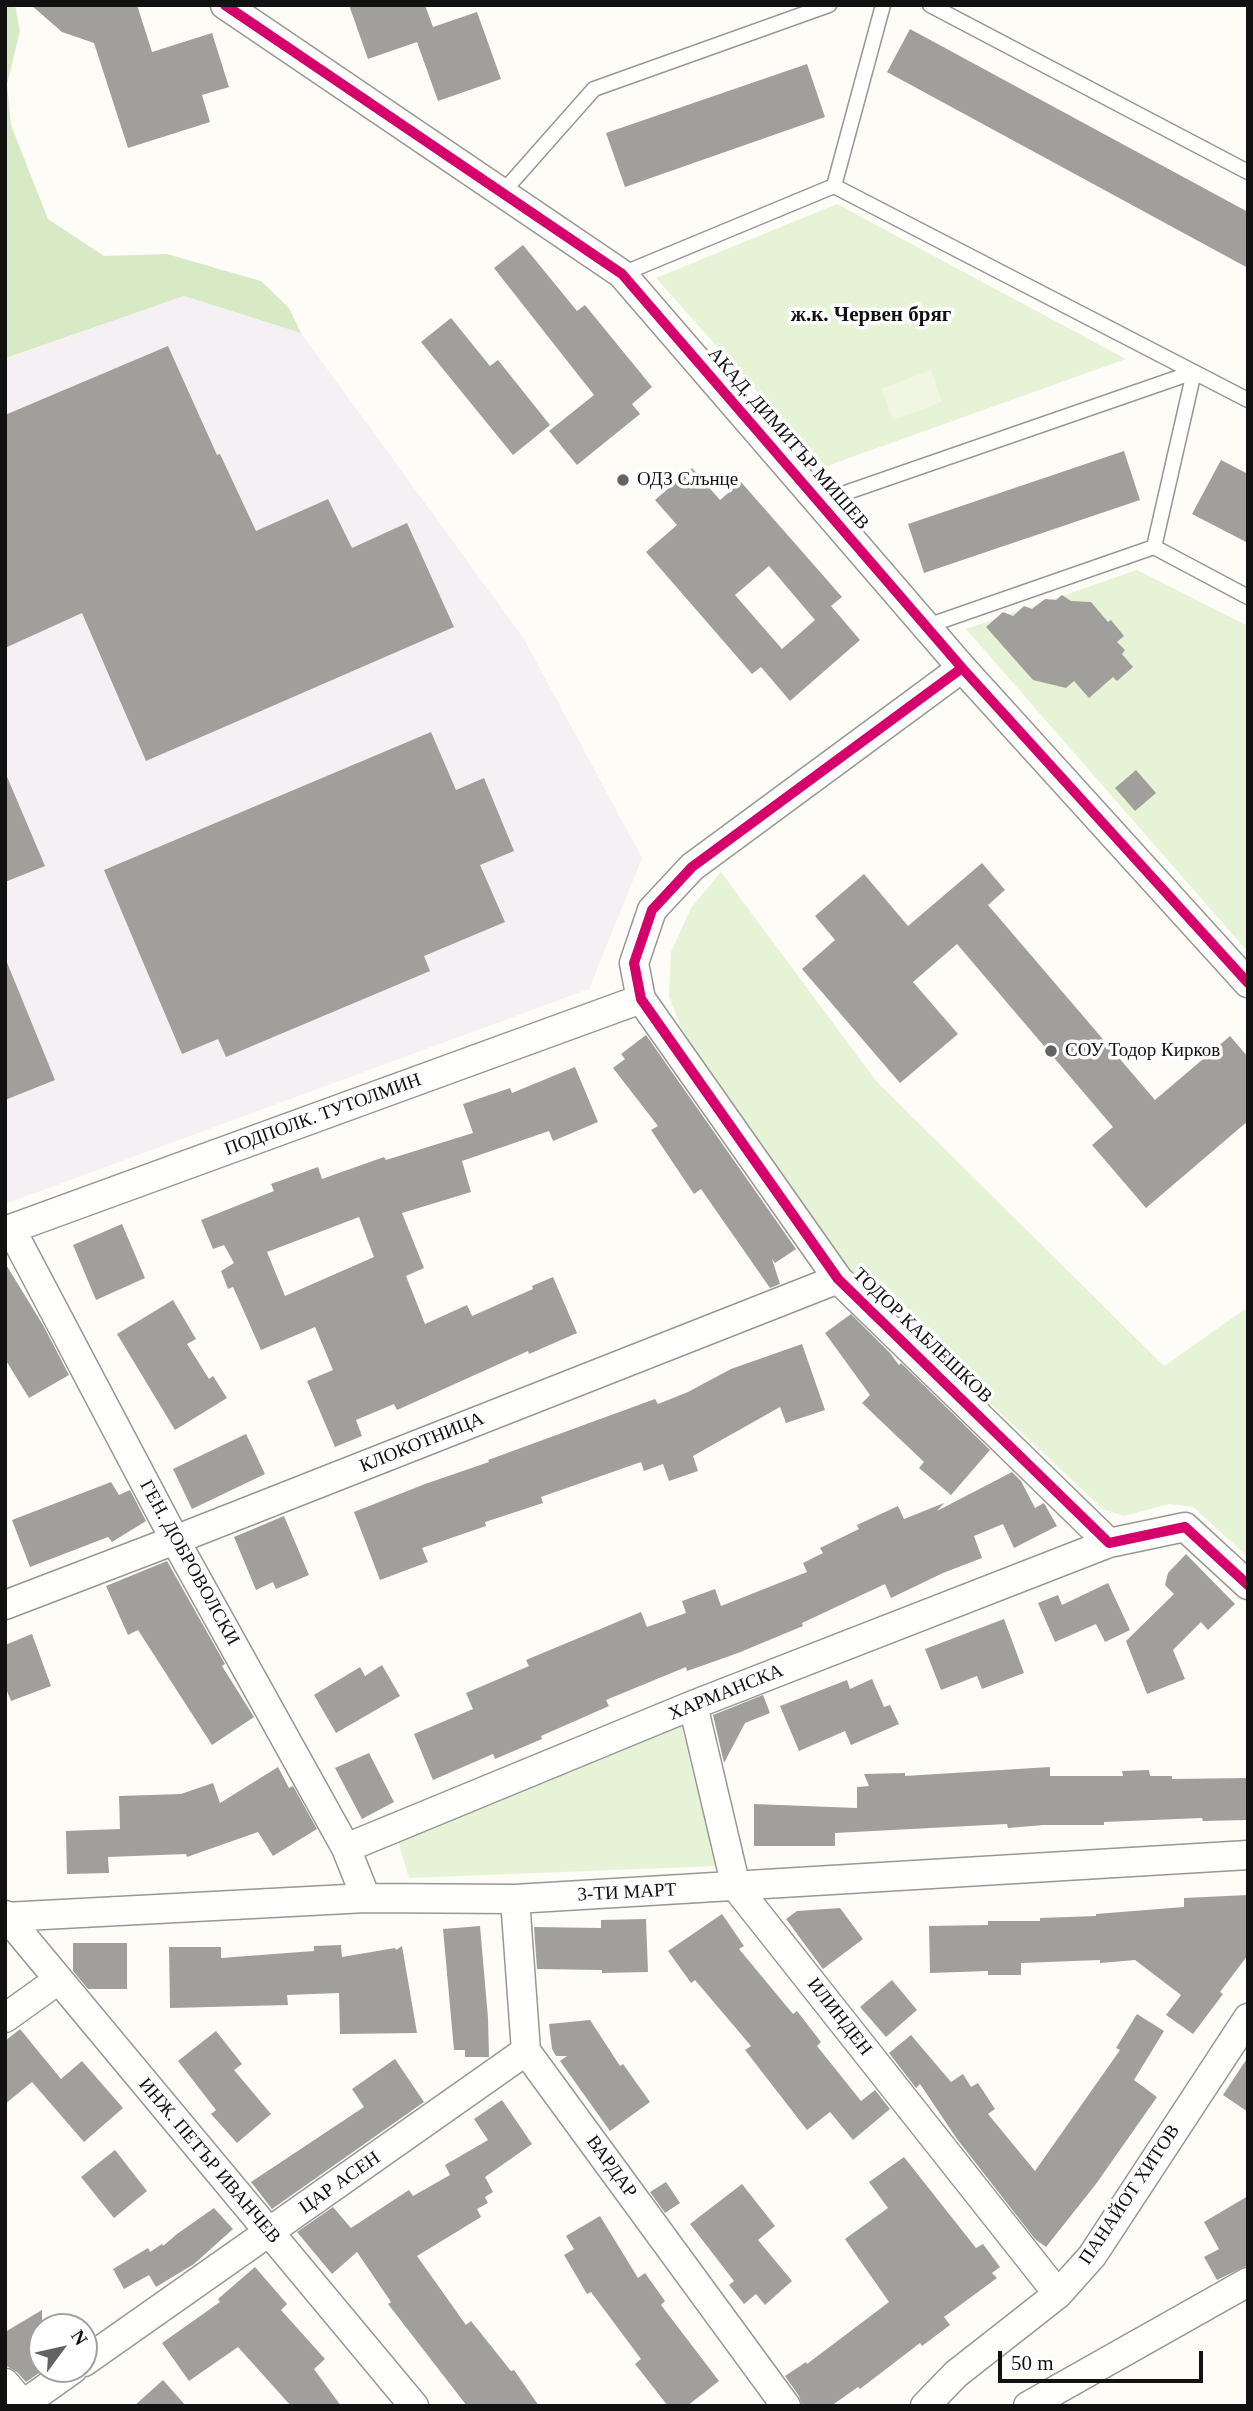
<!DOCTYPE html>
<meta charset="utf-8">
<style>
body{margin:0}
#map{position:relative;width:1253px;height:2411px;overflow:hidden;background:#fdfcf7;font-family:Georgia,serif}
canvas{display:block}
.frame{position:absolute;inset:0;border:7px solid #111;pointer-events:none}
.north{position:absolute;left:28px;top:2313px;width:70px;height:70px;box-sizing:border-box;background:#fff;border:2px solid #a0a0a0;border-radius:50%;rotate:57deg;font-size:19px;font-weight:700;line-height:28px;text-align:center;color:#111}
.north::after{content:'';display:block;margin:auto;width:24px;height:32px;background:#646362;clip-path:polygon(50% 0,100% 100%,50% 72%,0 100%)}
.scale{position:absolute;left:998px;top:2351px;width:205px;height:32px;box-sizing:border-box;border:4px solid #111;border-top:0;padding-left:9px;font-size:21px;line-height:24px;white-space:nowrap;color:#111;-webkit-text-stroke:5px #fff;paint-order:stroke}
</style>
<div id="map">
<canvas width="1253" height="2411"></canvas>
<div class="frame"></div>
<div class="north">N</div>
<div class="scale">50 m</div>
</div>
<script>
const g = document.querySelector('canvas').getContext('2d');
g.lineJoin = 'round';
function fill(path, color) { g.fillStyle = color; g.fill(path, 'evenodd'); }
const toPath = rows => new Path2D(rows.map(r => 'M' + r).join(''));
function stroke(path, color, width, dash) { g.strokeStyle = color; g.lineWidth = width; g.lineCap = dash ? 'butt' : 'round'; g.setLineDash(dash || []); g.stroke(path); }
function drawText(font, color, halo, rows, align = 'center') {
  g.font = font + ' Georgia,serif'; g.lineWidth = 7; g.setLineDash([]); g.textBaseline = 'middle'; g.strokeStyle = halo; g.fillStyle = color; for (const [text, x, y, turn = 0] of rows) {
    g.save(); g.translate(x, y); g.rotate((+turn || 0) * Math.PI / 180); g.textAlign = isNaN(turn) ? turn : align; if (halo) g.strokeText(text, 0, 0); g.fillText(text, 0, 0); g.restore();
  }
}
fill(toPath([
 [184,296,301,333,524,639,642,858,589,989,5,1204,5,355,7,358]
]), '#f5f0f3');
fill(toPath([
 [837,204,1126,359,824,467,656,278],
 [1137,570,1248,626,1248,952,966,629],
 [721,872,876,1081,1164,1366,1248,1307,1248,1557,1193,1507,1169,1504,1124,1516,1103,1509,849,1271,685,1038,669,996,671,952,691,908],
 [681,1725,716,1866,409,1878,397,1838]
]), '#e7f3d7');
fill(toPath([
 [5,5,15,5,20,31,7,84,11,125,48,219,104,256,167,254,261,281,289,308,301,333,184,296,6,358]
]), '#d8eac5');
fill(toPath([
 [931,370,942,402,893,420,881,389]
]), '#f0f6e1');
fill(toPath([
 [31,5,137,5,152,52,212,33,229,87,202,95,210,122,128,148,94,43,62,32],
 [349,5,425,5,433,27,477,12,501,79,438,101,417,42,368,59],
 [910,29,1248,212,1248,268,887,72],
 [807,64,825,117,625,187,606,133],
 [523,245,577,311,585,305,652,387,632,404,640,414,577,465,549,431,594,395,494,268],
 [451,318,490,366,498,360,550,425,513,455,421,342],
 [168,346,217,455,220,454,256,531,328,499,352,548,407,523,454,627,146,761,82,613,5,648,5,415],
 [1124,451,1140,500,924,573,908,524],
 [1221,460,1248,474,1248,543,1192,514],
 [692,468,720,500,741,482,842,597,831,606,860,640,790,701,761,667,752,674,646,552,677,525,655,500],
 [769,566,815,620,782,649,735,595],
 [1062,595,1071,601,1091,602,1108,622,1111,620,1124,636,1117,642,1125,650,1122,654,1133,667,1117,681,1113,677,1089,698,1074,681,1066,688,1033,680,986,627,1003,612,1013,616,1024,606,1032,609,1045,599,1056,600],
 [431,732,456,790,484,778,514,851,480,865,505,922,424,956,430,971,226,1057,218,1039,182,1054,104,870],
 [1136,770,1156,793,1135,811,1115,788],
 [5,772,45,866,5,882],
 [982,863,1005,890,988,905,1155,1100,1230,1036,1248,1057,1248,1121,1146,1208,1092,1145,1113,1127,957,944,913,982,958,1034,900,1083,802,969,835,940,815,916,864,874,908,926],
 [6,960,55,1080,5,1100,5,961],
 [646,1035,796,1249,775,1263,772,1259,780,1284,770,1288,701,1189,694,1194,651,1130,658,1126,613,1068,625,1059,621,1054],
 [575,1067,598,1122,553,1141,549,1131,462,1161,471,1192,402,1213,424,1268,406,1276,425,1324,467,1305,472,1316,533,1289,532,1286,553,1277,577,1333,529,1354,528,1351,397,1410,394,1404,356,1420,362,1436,335,1447,307,1381,333,1370,315,1327,261,1350,233,1287,228,1289,221,1271,234,1263,224,1245,213,1249,201,1220,274,1191,271,1184,318,1167,322,1179,384,1157,386,1160,473,1133,463,1104,510,1088,512,1093],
 [359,1217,374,1257,285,1296,267,1252],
 [122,1224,145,1278,96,1300,73,1245],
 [5,1263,43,1325,69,1375,29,1398,5,1359],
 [173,1300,196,1339,187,1344,209,1379,213,1376,227,1398,175,1430,117,1334],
 [851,1314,890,1353,899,1365,901,1363,990,1450,951,1495,919,1468,924,1462,862,1403,870,1395,825,1333],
 [802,1344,825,1410,786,1423,780,1407,693,1456,698,1471,669,1481,663,1464,644,1471,641,1462,541,1497,543,1503,485,1522,486,1526,422,1548,428,1562,380,1580,354,1512,425,1484,489,1462,488,1460,655,1399,658,1404,688,1392,731,1369],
 [246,1434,265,1474,192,1509,173,1469],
 [1012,1472,1021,1481,1035,1508,1044,1503,1057,1526,1014,1548,1003,1524,974,1536,982,1558,943,1573,891,1598,885,1584,802,1623,803,1626,738,1653,687,1671,686,1667,606,1700,609,1706,541,1736,542,1739,495,1759,493,1754,433,1780,414,1734,473,1709,466,1693,529,1666,526,1660,641,1612,647,1627,686,1613,682,1601,715,1589,721,1606,807,1572,803,1563,823,1553,820,1548,859,1529,857,1525,898,1506,904,1519,944,1503,937,1511],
 [111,1482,119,1495,130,1490,146,1521,112,1542,108,1537,30,1567,12,1520],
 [284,1516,309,1575,276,1589,273,1582,256,1590,234,1537],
 [1186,1554,1235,1604,1208,1630,1201,1622,1173,1650,1185,1679,1147,1694,1126,1641,1174,1594,1165,1585,1168,1573],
 [167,1561,225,1664,222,1666,254,1717,212,1745,138,1630,128,1635,106,1586],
 [1108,1583,1130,1630,1105,1642,1096,1624,1055,1642,1038,1603,1058,1595,1062,1605],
 [1004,1619,1024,1673,982,1689,977,1676,941,1690,925,1649],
 [32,1634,51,1686,11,1701,5,1686,5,1645],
 [382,1665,400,1696,336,1733,314,1695,360,1667,365,1676],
 [872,1679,884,1707,890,1705,899,1724,851,1745,845,1731,799,1751,780,1706,847,1680,850,1689],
 [763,1695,770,1713,745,1723,724,1763,713,1715],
 [369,1753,394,1802,362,1819,335,1768],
 [278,1767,289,1788,293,1786,317,1829,273,1856,258,1832,187,1857,186,1854,108,1857,109,1873,67,1874,66,1831,120,1829,119,1796,181,1794,213,1783,220,1803],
 [1050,1767,1050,1776,1123,1776,1122,1771,1149,1770,1150,1776,1172,1776,1172,1779,1248,1778,1248,1820,1203,1821,1202,1818,1104,1822,1104,1825,1044,1825,1008,1828,1007,1824,835,1833,835,1846,754,1846,754,1804,857,1808,857,1787,869,1786,864,1774,905,1773,905,1776],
 [1248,1895,1248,1955,1220,1992,1223,1994,1193,2034,1166,2015,1181,1995,1135,1960,1100,1963,1100,1960,1021,1963,1021,1975,988,1975,988,1971,930,1973,929,1926,988,1925,988,1921,1040,1921,1040,1918,1096,1916,1096,1914,1184,1907,1184,1898],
 [840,1908,863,1939,823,1969,786,1919,797,1911],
 [722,1914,744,1946,739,1949,793,2014,797,2011,821,2042,817,2046,861,2101,875,2090,890,2109,853,2140,830,2112,807,2130,745,2050,751,2046,695,1980,691,1983,668,1951],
 [646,1919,648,1972,602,1973,602,1970,537,1969,534,1927,601,1928,601,1920],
 [480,1926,488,2018,489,2057,465,2057,465,2050,454,2050,443,1929],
 [73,1943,127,1943,127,1989,88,1989,73,1971],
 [341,1945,342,1957,395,1948,396,1950,402,1946,417,2033,340,2034,339,1993,287,1995,288,2005,170,2008,169,1947,221,1947,221,1958,314,1951,314,1946],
 [892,1980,917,2010,886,2037,860,2007],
 [1137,2014,1164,2031,1134,2080,1157,2097,1096,2184,1046,2247,1035,2239,957,2139,920,2084,916,2088,889,2053,911,2035,951,2082,963,2074,971,2087,978,2083,995,2109,988,2114,1035,2171,1120,2050,1116,2048],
 [590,2020,620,2066,623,2064,650,2102,610,2131,560,2061,567,2056,556,2056,552,2049,549,2024],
 [20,2029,61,2079,82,2061,123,2108,84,2142,32,2082,5,2104,5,2041],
 [216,2031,242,2064,234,2070,271,2114,237,2143,211,2114,216,2110,178,2061],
 [1248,2057,1248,2112,1223,2095],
 [395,2059,424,2102,272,2209,251,2182,364,2107,352,2089],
 [502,2100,532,2144,485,2177,493,2192,485,2197,488,2203,477,2209,481,2217,417,2256,466,2325,471,2321,511,2371,514,2370,539,2406,467,2406,388,2304,391,2302,357,2252,332,2274,297,2232,333,2207,351,2228,409,2190,413,2196,450,2175,445,2165,488,2140,474,2119],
 [115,2150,147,2191,114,2218,81,2177],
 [904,2157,976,2248,983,2244,1000,2267,992,2273,997,2278,944,2317,950,2325,922,2346,920,2343,860,2389,858,2387,831,2406,802,2406,799,2396,785,2376,806,2362,807,2364,889,2302,845,2239,888,2208,869,2182],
 [666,2182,680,2203,665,2213,650,2192],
 [742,2184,775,2226,758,2240,792,2281,765,2305,756,2294,744,2304,729,2285,734,2281,690,2224],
 [1248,2196,1248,2265,1217,2280,1204,2257,1219,2249,1204,2222],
 [214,2208,233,2229,194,2264,156,2287,149,2275,124,2289,113,2269,148,2248,150,2252,162,2244,163,2246,177,2234],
 [600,2216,638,2278,645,2273,665,2301,661,2305,719,2381,687,2406,668,2406,635,2364,641,2359,591,2292,587,2294,564,2255,574,2249,566,2236],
 [255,2267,287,2304,281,2310,325,2359,314,2369,341,2406,291,2406,238,2347,189,2381,162,2343,220,2302,218,2299],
 [42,2310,42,2371,26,2382,17,2372,5,2365,5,2332],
 [163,2380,186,2406,134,2406]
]), '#a19f9c');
const service = toPath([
 [930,5,1248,172],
 [834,186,883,5],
 [502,193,594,89,829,5],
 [622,274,834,186,1248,400],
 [819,502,1194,372],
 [1154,547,1194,372],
 [927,626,1154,547,1248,597]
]);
const minor = toPath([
 [225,5,622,274,962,668,1248,983],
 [962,668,692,867,652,910,634,963,641,999,838,1279,1109,1543,1185,1527,1248,1585],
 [11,1229,175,1540,346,1848,366,1898],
 [5,1231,641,999],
 [5,1605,175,1540,838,1279],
 [693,1705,736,1887,1058,2294],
 [346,1848,693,1705,1109,1543],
 [515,1899,526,2051,786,2406],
 [5,1915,414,2406],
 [5,1917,366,1898,515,1899,1248,1855],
 [5,2018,58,1980],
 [84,2362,526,2051],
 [5,2383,24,2406],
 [21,2406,73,2369],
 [925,2406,956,2374,1058,2294,1092,2256,1248,2018],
 [1028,2406,1248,2282]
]);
stroke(service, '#979795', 17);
stroke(minor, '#979795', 31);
stroke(service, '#fffffe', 14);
stroke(minor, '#fffffe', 28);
stroke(toPath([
 [225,5,622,274,962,668,1248,983],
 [962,668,692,867,652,910,634,963,641,999,838,1279,1109,1543,1185,1527,1248,1585]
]), '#d6006c', 10);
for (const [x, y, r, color] of [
 [623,480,7,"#646362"],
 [1051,1051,7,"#646362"]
]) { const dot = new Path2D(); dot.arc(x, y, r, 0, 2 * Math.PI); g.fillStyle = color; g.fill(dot); stroke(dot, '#fff', 2.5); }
drawText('19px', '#111', '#fff', [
 ["АКАД. ДИМИТЪР МИШЕВ",788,439,49],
 ["ПОДПОЛК. ТУТОЛМИН",323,1115,-20],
 ["ТОДОР КАБЛЕШКОВ",922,1336,44],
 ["КЛОКОТНИЦА",422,1443,-22],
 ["ГЕН. ДОБРОВОЛСКИ",189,1563,61],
 ["ХАРМАНСКА",726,1693,-22],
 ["3-ТИ МАРТ",627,1893,-3],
 ["ИЛИНДЕН",839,2017,52],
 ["ИНЖ. ПЕТЪР ИВАНЧЕВ",209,2161,50],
 ["ВАРДАР",611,2167,54],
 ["ЦАР АСЕН",340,2183,-35],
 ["ПАНАЙОТ ХИТОВ",1130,2195,-56]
]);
drawText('19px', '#111', '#fff', [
 ["ОДЗ Слънце",637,480],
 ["СОУ Тодор Кирков",1065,1051]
], 'left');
drawText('bold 21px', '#111', '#fff', [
 ["ж.к. Червен бряг",871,316]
]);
</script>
